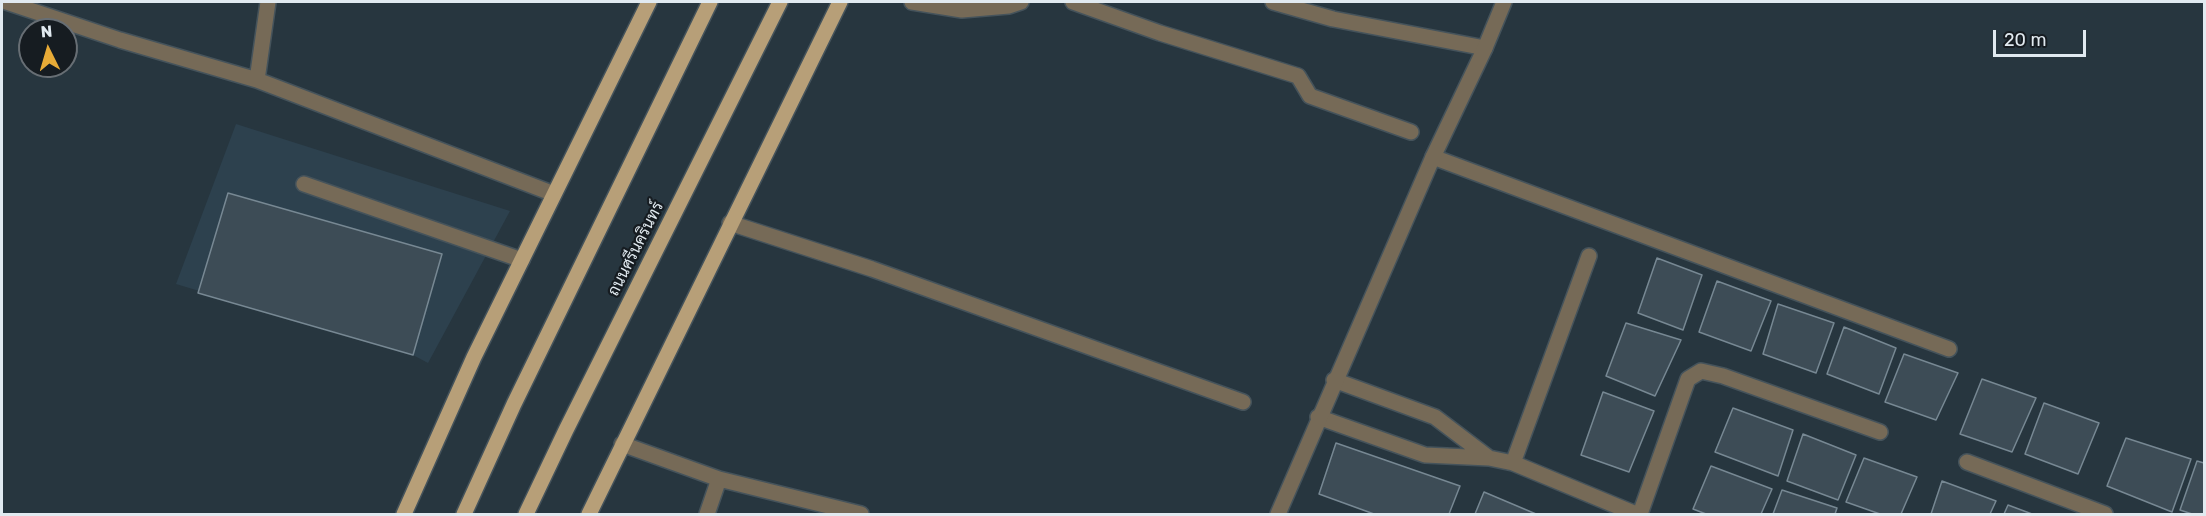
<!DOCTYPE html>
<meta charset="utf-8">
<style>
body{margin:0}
#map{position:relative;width:2206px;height:516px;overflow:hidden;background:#27363f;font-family:Rubik,sans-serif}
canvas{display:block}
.frame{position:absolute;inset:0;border:3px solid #e1eaf0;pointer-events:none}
.north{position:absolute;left:18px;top:18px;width:60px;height:60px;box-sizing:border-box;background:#161c21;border:2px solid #676e74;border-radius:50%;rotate:355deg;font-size:16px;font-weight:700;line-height:24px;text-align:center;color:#e1eaf0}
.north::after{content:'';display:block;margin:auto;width:21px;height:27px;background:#e8ab37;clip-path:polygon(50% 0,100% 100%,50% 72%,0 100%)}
.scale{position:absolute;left:1993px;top:30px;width:93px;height:27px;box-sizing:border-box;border:3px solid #e1eaf0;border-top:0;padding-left:8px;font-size:18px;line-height:21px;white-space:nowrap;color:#e1eaf0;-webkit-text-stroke:4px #161c21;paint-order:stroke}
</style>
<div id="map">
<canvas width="2206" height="516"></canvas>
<div class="frame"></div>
<div class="north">N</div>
<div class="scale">20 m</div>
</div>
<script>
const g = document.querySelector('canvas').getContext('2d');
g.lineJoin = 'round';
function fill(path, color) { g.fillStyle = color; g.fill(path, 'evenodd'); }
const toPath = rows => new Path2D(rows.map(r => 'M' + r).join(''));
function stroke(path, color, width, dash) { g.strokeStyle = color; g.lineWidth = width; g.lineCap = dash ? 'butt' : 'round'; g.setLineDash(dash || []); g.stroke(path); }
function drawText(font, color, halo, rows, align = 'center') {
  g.font = font + ' Rubik,Sarabun,sans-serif'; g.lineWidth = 4.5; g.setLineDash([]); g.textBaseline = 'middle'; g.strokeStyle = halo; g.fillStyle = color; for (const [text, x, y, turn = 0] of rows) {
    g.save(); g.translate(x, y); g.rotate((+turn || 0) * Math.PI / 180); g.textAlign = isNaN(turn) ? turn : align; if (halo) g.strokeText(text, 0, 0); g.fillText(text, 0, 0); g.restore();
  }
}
fill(toPath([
 [236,124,510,211,428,363,413,355,176,284]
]), '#2d414e');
const building = toPath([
 [228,193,442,254,413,355,198,293,228,193],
 [1657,258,1702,275,1683,330,1638,313,1657,258],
 [1717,281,1771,301,1751,351,1699,332,1717,281],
 [1778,304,1834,323,1816,373,1763,354,1778,304],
 [1626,323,1681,340,1655,396,1606,376,1626,323],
 [1844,327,1896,348,1879,394,1827,374,1844,327],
 [1904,354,1958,373,1936,420,1885,402,1904,354],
 [1982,379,2036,398,2012,452,1960,434,1982,379],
 [1603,392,1654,411,1629,472,1581,455,1603,392],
 [2044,403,2099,423,2078,474,2025,454,2044,403],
 [1733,408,1793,430,1778,476,1715,452,1733,408],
 [1803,434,1856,455,1838,500,1787,481,1803,434],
 [2126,438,2191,459,2172,512,2107,486,2126,438],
 [1336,443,1460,486,1449,514,1374,514,1319,494,1336,443],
 [1864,458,1917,477,1901,514,1880,514,1846,502,1864,458],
 [2197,461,2204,463,2204,514,2192,514,2180,510,2197,461],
 [1711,466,1772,489,1761,514,1706,514,1693,509,1711,466],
 [1942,481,1996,501,1990,514,1931,514,1942,481],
 [1782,490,1837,508,1835,514,1773,514,1782,490],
 [1484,492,1536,514,1475,514,1484,492],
 [2008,505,2032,514,2004,514,2008,505]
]);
fill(building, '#3d4c56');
stroke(building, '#778893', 1.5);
const service = toPath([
 [912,2,962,10,1009,6,1021,2],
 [1073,2,1160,33,1298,76,1310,96,1411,132],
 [1273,2,1333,19,1485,48],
 [304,184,522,260],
 [730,223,872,269,1243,402],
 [622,444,719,479,861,514],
 [707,514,719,479]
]);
const minor = toPath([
 [6,2,120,40,257,80,554,194],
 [257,80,268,2],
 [1433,157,1949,349],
 [1334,380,1435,417,1489,458],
 [1318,417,1425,455,1489,458,1513,463,1636,514],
 [1967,462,2105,514],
 [1513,463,1589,256],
 [1640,514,1688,379,1701,371,1723,376,1880,432]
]);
const tertiary = toPath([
 [1278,514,1433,157,1485,48,1504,2]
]);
const primary = toPath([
 [404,514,474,357,649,2],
 [464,514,514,404,710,2],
 [526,514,566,430,780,2],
 [589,514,840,2]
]);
stroke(service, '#45535b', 18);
stroke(minor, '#45535b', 18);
stroke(tertiary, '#45535b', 18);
stroke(primary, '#45535b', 18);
stroke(service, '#766a57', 15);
stroke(minor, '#766a57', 15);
stroke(tertiary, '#766a57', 15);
stroke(primary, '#b79f78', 15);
drawText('16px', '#e1eaf0', '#161c21', [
 ["ถนนศรีนครินทร์",636,249,-63]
]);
</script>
